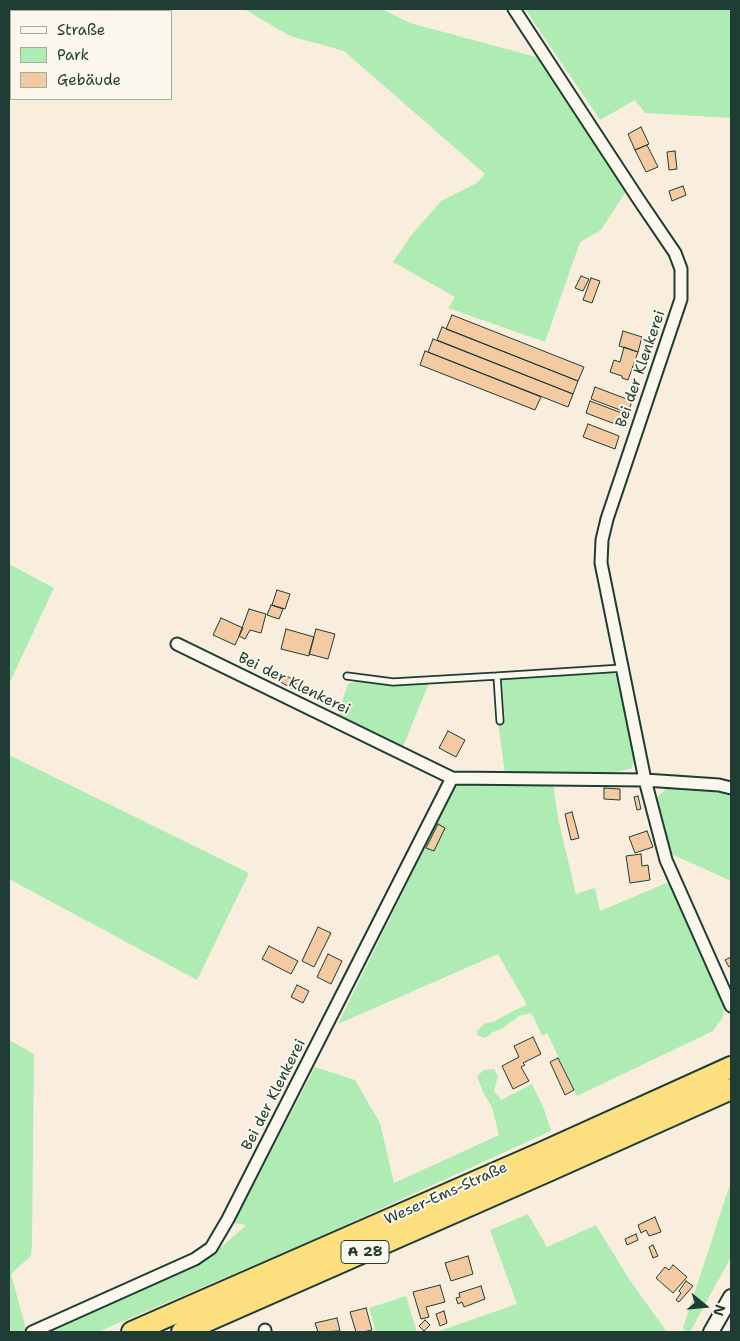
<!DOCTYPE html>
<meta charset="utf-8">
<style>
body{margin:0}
#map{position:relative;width:740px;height:1341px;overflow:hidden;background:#f9eedd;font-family:"Shantell Sans",sans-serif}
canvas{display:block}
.frame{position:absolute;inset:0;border:10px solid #1f3d34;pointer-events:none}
.legend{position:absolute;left:10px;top:10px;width:162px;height:90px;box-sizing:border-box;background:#fbf7ec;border:1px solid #a3ada2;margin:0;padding:6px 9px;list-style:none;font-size:15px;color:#1f3d34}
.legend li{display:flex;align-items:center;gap:10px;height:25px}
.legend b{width:25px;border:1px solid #a3ada2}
.north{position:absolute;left:680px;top:1281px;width:50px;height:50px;-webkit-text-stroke:4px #fbf7ec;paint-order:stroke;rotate:107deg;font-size:14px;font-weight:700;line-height:20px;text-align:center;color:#1f3d34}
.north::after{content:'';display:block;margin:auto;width:18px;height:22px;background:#1f3d34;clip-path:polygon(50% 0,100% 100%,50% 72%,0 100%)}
</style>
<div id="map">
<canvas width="740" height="1341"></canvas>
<div class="frame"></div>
<ul class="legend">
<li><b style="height:6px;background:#fbf7ec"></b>Straße</li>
<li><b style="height:14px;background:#afecb3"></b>Park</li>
<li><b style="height:14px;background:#f3caa2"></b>Gebäude</li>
</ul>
<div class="north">N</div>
</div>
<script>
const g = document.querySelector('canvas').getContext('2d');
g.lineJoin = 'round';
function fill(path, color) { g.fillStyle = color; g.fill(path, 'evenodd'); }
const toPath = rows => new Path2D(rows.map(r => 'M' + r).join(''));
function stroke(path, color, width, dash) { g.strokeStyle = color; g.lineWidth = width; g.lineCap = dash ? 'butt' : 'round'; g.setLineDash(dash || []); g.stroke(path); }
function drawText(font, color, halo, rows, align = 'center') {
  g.font = font + ' "Shantell Sans",sans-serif'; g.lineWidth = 4; g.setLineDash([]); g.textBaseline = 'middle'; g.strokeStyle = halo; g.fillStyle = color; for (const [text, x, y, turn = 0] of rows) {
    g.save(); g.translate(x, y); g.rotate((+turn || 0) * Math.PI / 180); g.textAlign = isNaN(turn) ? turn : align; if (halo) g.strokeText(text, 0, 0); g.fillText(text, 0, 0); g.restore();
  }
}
fill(toPath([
 [244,9,382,9,410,23,540,58,627,190,601,230,580,242,545,342,448,308,455,297,393,262,410,237,441,201,477,183,485,174,344,51,290,36],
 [525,9,731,9,731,118,645,113,635,100,600,120],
 [9,564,54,588,9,684],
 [612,672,619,676,635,759,631,769,597,775,505,774,498,722,505,721,502,679],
 [355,681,393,685,429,683,402,749,337,716,348,684],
 [9,755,249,873,197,980,9,879],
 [459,782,553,783,558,818,576,894,595,888,600,911,671,881,724,1003,723,1017,713,1031,577,1096,547,1033,542,1036,533,1016,530,1013,519,1016,503,1028,493,1032,485,1038,477,1035,477,1031,485,1023,493,1022,515,1010,527,1005,498,954,338,1024,456,784],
 [711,788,731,793,731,881,667,852,658,810,657,797,666,789],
 [9,1040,34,1054,32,1244,31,1256,11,1274,26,1329,19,1332,9,1332],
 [315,1067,355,1080,380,1123,394,1183,499,1135,492,1107,484,1094,477,1076,484,1070,494,1069,498,1076,494,1091,501,1100,532,1084,544,1109,551,1131,310,1241,98,1332,44,1332,200,1263,225,1244,246,1225,234,1223],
 [731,1181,731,1257,690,1332,687,1332,683,1328],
 [528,1214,547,1247,596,1225,629,1279,667,1332,436,1332,517,1304,490,1230],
 [406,1296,417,1332,376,1332,369,1308]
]), '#afecb3');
const building = toPath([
 [641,127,649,144,635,150,628,134,641,127],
 [647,145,658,167,646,172,635,150,647,145],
 [675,151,677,169,669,170,667,152,675,151],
 [683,186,686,195,672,201,669,191,683,186],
 [581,276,589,279,583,291,575,288,581,276],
 [591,278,600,281,592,303,583,300,591,278],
 [452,315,584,367,578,381,446,329,452,315],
 [442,327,578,381,573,394,437,340,442,327],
 [623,331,642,337,638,352,619,346,623,331],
 [433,339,573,394,568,407,428,352,433,339],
 [624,347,638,352,628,380,622,378,622,376,610,372,614,360,620,362,624,347],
 [425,351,541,397,535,410,420,365,425,351],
 [595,387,632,401,628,413,591,399,595,387],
 [590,401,627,415,623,427,586,413,590,401],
 [588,424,619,436,615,449,583,437,588,424],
 [277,590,290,594,285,609,272,605,277,590],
 [271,605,283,609,279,619,267,615,271,605],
 [249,609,266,614,261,633,250,630,245,639,239,636,249,609],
 [221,618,243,628,235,645,213,635,221,618],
 [286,629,314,637,309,656,281,649,286,629],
 [316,629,335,634,328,659,309,654,316,629],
 [281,673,297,682,293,689,277,680,281,673],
 [448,731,465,740,456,757,439,748,448,731],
 [604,788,620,789,620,800,604,799,604,788],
 [638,796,641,809,637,810,634,797,638,796],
 [572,812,579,838,571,840,565,814,572,812],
 [438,824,445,828,434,851,426,848,438,824],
 [647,831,653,847,635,853,629,837,647,831],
 [641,854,642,866,648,865,650,880,630,883,626,856,641,854],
 [318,927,331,933,314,967,302,961,318,927],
 [269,946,298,961,291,974,262,959,269,946],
 [328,954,342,961,331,984,317,977,328,954],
 [731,957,731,966,729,967,725,960,731,957],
 [297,985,309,991,303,1003,291,997,297,985],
 [533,1037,541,1054,523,1063,525,1065,521,1067,529,1081,513,1089,502,1066,519,1057,514,1046,533,1037],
 [558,1058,574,1090,565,1095,550,1062,558,1058],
 [655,1217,661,1232,649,1236,646,1230,641,1233,638,1225,655,1217],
 [636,1234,638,1240,627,1245,625,1239,636,1234],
 [653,1245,658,1256,653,1258,649,1247,653,1245],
 [468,1256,473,1274,451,1281,445,1263,468,1256],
 [673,1265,687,1277,673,1293,656,1278,665,1267,669,1270,673,1265],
 [686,1281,693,1286,679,1302,676,1300,681,1293,679,1291,686,1281],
 [440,1285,445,1302,426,1307,429,1317,421,1319,413,1292,440,1285],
 [481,1286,485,1299,464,1307,462,1302,458,1304,456,1298,460,1297,459,1293,481,1286],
 [366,1308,372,1330,363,1332,356,1332,350,1312,366,1308],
 [444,1311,447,1323,440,1326,436,1314,444,1311],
 [337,1318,340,1331,318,1332,315,1323,337,1318],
 [425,1320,430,1325,424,1331,419,1326,425,1320]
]);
fill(building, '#f3caa2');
stroke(building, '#1f3d34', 1);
const service = toPath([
 [347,676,393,682,497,676],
 [500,721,497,676,623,668]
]);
const minor = toPath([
 [514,9,639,200,675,253,681,269,681,299,607,519,602,540,601,563,645,780,666,860,731,1006],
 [177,644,452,778,645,780,719,785,731,788],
 [265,1330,265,1332],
 [32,1332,195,1259,211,1248,228,1219,452,778]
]);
const tertiary = toPath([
 [711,1332,731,1297]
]);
const motorway = toPath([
 [132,1332,541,1153,731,1067],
 [182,1332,548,1171,731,1089]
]);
stroke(service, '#1f3d34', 9);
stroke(minor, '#1f3d34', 15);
stroke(tertiary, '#1f3d34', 18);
stroke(motorway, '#1f3d34', 24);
stroke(service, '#fbf7ec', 5.5);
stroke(minor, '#fbf7ec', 11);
stroke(tertiary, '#fbf7ec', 14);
stroke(motorway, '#fce080', 20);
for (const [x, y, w] of [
 [365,1252,48]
]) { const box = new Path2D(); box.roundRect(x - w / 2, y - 11.5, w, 23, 4); g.fillStyle = '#fbf7ec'; g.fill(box); stroke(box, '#1f3d34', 1); }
drawText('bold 14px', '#1f3d34', null, [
 ["A 28",365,1252]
]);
drawText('15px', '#1f3d34', '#fbf7ec', [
 ["Bei der Klenkerei",641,369,-71],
 ["Bei der Klenkerei",294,684,26],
 ["Bei der Klenkerei",274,1095,-63],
 ["Weser-Ems-Straße",446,1194,-24]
]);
</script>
